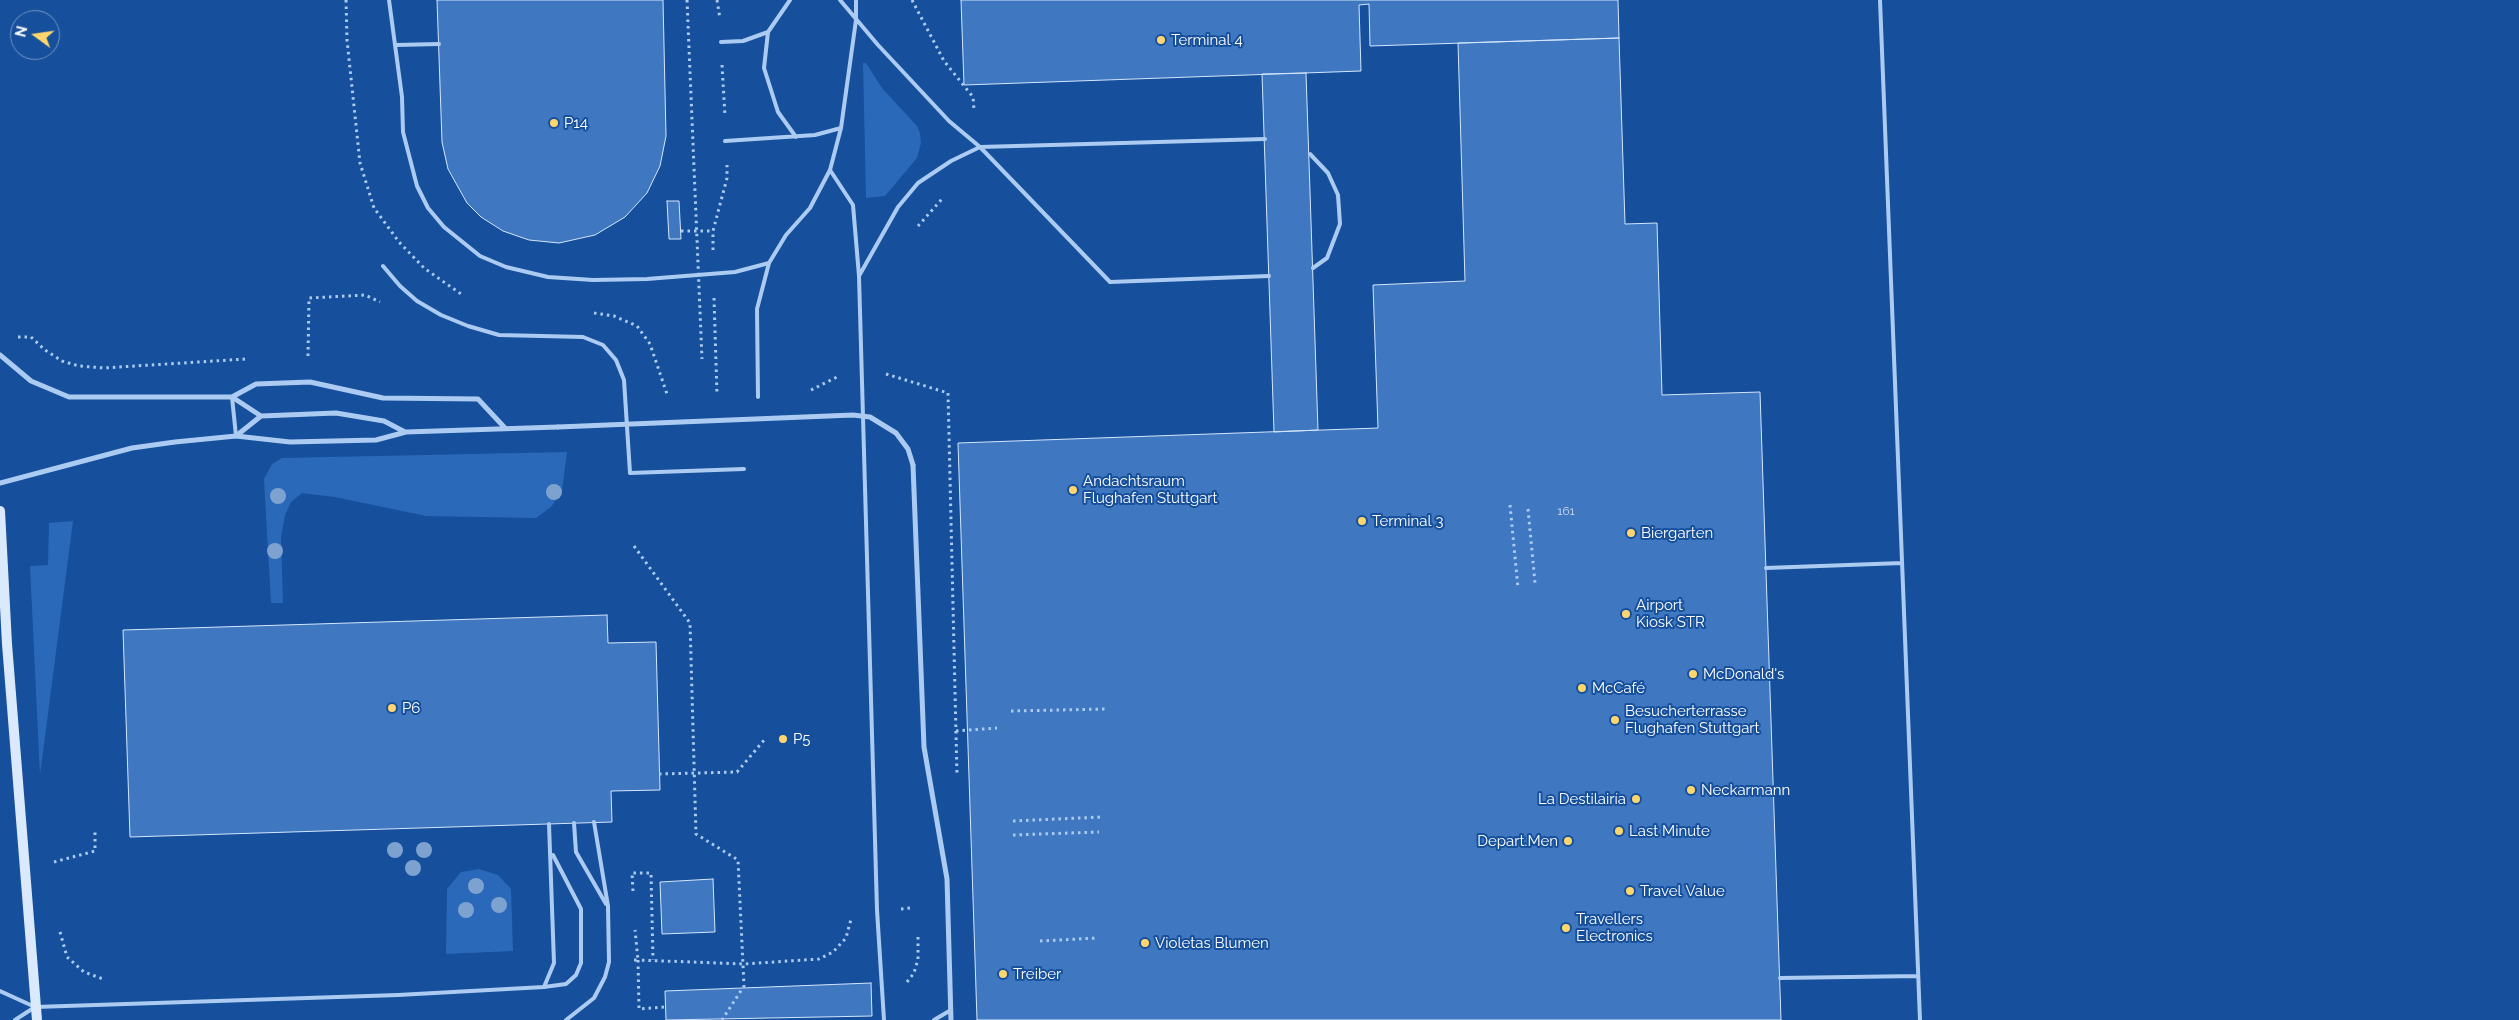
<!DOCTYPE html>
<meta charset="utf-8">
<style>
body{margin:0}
#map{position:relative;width:2519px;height:1020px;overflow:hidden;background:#164f9b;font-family:Raleway,sans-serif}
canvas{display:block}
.north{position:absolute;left:10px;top:10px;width:50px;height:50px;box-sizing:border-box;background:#164f9b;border:1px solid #7395c3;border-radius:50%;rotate:284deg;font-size:14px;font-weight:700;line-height:20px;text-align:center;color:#fff}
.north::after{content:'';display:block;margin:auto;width:18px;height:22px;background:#ffd66d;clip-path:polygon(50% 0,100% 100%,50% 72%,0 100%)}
</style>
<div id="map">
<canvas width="2519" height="1020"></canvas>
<div class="north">N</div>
</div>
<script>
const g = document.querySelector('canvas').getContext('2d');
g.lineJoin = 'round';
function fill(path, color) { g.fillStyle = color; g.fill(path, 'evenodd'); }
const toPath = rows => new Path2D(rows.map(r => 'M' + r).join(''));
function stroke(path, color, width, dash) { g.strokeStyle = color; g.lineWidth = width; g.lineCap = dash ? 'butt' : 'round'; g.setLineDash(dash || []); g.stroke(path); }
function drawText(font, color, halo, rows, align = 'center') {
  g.font = font + ' Raleway,sans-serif'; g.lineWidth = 4; g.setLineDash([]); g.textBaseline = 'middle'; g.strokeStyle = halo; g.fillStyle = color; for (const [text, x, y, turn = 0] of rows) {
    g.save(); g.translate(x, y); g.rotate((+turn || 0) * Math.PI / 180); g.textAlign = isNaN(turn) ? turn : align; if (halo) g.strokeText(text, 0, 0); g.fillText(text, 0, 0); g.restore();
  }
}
fill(toPath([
 [863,63,866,63,882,88,917,126,920,133,921,143,917,158,885,196,866,198],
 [567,452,562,491,551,507,536,518,426,516,335,497,302,493,291,502,285,515,281,537,283,603,271,603,264,479,272,464,282,458],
 [73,521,40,775,30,566,48,565,49,523],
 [479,869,498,875,511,889,513,951,446,954,447,889,461,872]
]), '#2a69b9');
const building = toPath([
 [437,0,663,0,666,136,660,166,647,193,625,217,595,235,559,243,529,240,503,231,481,217,467,203,448,169,442,142,437,0],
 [961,0,1618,0,1619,38,1370,46,1369,4,1359,5,1361,71,964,85,961,0],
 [1619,38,1625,224,1657,223,1662,395,1760,392,1781,1020,977,1020,958,443,1378,428,1373,285,1465,281,1458,43,1619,38],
 [1306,73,1318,430,1274,432,1262,74,1306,73],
 [667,201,679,201,681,239,669,239,667,201],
 [607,615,608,643,656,642,660,790,611,791,612,822,130,837,123,630,607,615],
 [713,879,715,932,662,934,660,882,713,879],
 [871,983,872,1016,666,1020,665,991,871,983]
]);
fill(building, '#3f78c1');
stroke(building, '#d4e6fc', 1);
stroke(toPath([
 [346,0,347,40,360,163,374,208,399,242,424,268,461,294],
 [717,0,720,19],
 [912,0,944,61,973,97,974,110],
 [722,65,725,116],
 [918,226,942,199],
 [681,231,713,231],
 [713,250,713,231,727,178,727,165],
 [714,298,717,395],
 [594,313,614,316,637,326,650,344,668,397],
 [18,337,31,337,45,350,62,361,79,366,104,368,245,359],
 [308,356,309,298,365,295,380,302],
 [886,374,948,393,957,776],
 [811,390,837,377],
 [1510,505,1518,588],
 [1528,509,1535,583],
 [634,546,690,623,696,834,738,860,744,986,722,1020],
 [1011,711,1106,709],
 [956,731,997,728],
 [659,774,737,772,765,739],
 [1013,821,1101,817],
 [1013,835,1099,832],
 [54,862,95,851,95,830],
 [633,891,632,873,651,873,653,960],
 [901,909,911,908],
 [60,932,67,957,84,972,103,979],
 [1040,941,1097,938],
 [634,960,638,960,635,930],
 [907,982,914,973,918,959,918,934],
 [664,1007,639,1009,638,960,744,964,819,959,833,952,846,938,851,919]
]), '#accbf2', 3, [2.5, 4]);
stroke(toPath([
 [389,0,402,97,403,132,417,186,428,208,444,227,480,256,506,267,548,277,593,280,647,279,735,272,769,263],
 [840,0,878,45,949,121,980,147,951,161,918,183,898,207,859,276],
 [1880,0,1920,1020],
 [768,32,764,68,778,112,796,137],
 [721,42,743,41,768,32,790,0],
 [396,45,439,44],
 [1265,139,980,147,1110,282,1269,276],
 [725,141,815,135,841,128],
 [1310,154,1328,173,1338,195,1340,224,1327,258,1313,268],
 [830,170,853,205,859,276,877,910,884,1020],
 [383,266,400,286,417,301,441,315,468,326,499,335,583,337,603,345,616,360,624,380,630,473,744,469],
 [232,397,236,436],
 [758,397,757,309,769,263,786,235,810,208,830,170,841,128,856,20,856,0],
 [1766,568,1902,563],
 [574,823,576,852,606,904],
 [1780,978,1918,976],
 [544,987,566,984,576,975,581,963,581,909,553,855],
 [0,991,35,1007,398,995,544,987,554,963,549,824],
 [15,1020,35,1007],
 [566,1020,594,998,605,977,609,962,608,906,594,822]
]), '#accbf2', 4);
stroke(toPath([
 [0,355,31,381,69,397,232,397,256,384,310,382,383,398,478,399,505,428],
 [232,397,261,416,336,413,384,421,405,432],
 [236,436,261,416],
 [913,465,924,747,947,879,951,1020],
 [0,483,132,448,175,442,236,436,290,442,376,440,406,432,558,427]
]), '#accbf2', 5);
stroke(toPath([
 [0,511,7,644,37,1020]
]), '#dbe9fc', 10);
stroke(toPath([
 [687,0,702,359]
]), '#accbf2', 3, [2.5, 4]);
stroke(toPath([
 [934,1020,951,1010]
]), '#accbf2', 4);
stroke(toPath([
 [558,427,853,415,870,417,896,433,908,449,913,465]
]), '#accbf2', 5);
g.fillStyle = '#7ea2d0';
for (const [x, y] of [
 [554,492],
 [278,496],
 [275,551],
 [395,850],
 [424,850],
 [413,868],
 [476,886],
 [499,905],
 [466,910]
]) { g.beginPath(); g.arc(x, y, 8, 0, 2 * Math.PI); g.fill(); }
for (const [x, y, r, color] of [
 [1161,40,5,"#ffd66d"],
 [554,123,5,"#ffd66d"],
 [1073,490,5,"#ffd66d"],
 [1362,521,5,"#ffd66d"],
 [1631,533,5,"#ffd66d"],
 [1626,614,5,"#ffd66d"],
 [1693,674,5,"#ffd66d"],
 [1582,688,5,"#ffd66d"],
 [392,708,5,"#ffd66d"],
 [1615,720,5,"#ffd66d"],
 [783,739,5,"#ffd66d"],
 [1691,790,5,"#ffd66d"],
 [1636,799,5,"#ffd66d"],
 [1619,831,5,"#ffd66d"],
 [1568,841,5,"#ffd66d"],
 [1630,891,5,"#ffd66d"],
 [1566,928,5,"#ffd66d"],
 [1145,943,5,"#ffd66d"],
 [1003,974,5,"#ffd66d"]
]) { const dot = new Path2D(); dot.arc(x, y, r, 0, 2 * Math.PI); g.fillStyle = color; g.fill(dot); stroke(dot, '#164f9b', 2); }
drawText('12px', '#cfddf0', null, [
 ["161",1566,511]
]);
drawText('15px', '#fff', '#164f9b', [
 ["Terminal 4",1171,40],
 ["P14",564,123],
 ["Andachtsraum",1083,481],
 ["Flughafen Stuttgart",1083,498],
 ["Terminal 3",1372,521],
 ["Biergarten",1641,533],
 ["Airport",1636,605],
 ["Kiosk STR",1636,622],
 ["McDonald's",1703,674],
 ["McCafé",1592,688],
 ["P6",402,708],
 ["Besucherterrasse",1625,711],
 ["Flughafen Stuttgart",1625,728],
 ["P5",793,739],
 ["Neckarmann",1701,790],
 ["La Destilairía",1626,799,"right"],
 ["Last Minute",1629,831],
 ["Depart.Men",1558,841,"right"],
 ["Travel Value",1640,891],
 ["Travellers",1576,919],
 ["Electronics",1576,936],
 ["Violetas Blumen",1155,943],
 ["Treiber",1013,974]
], 'left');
</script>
